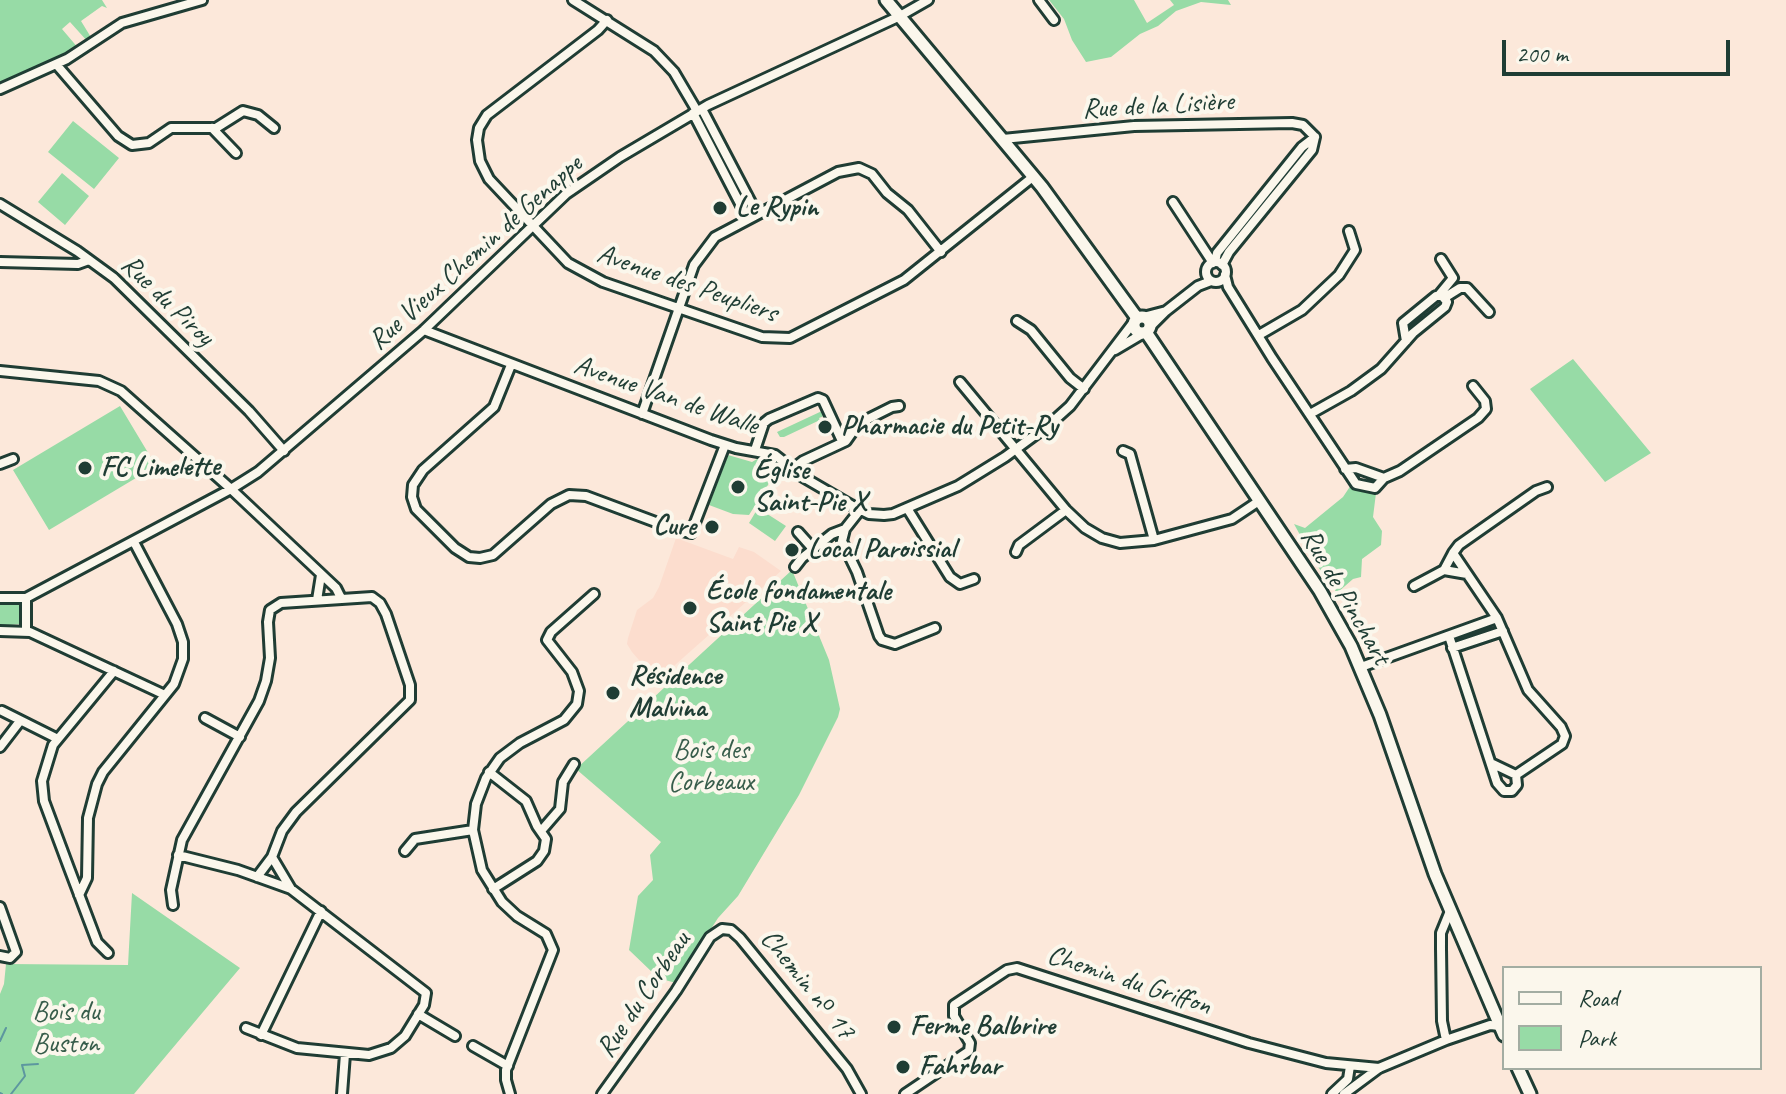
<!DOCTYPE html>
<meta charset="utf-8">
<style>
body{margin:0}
#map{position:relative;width:1786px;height:1094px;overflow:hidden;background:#fce8da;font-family:Caveat,sans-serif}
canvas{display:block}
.legend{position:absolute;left:1502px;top:966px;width:260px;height:104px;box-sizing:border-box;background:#fbf7ec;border:2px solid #a3ada2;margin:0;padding:10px 14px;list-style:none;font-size:24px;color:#1f3d34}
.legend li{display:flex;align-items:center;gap:16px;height:40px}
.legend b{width:40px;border:2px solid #a3ada2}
.scale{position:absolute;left:1502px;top:40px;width:228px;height:36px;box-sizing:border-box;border:4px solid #1f3d34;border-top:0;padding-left:10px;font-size:24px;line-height:28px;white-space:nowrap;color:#1f3d34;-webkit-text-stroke:6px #fbf7ec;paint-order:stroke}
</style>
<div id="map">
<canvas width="1786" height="1094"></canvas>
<ul class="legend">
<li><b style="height:10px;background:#fbf7ec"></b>Road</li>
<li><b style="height:22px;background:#97dba6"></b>Park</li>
</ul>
<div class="scale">200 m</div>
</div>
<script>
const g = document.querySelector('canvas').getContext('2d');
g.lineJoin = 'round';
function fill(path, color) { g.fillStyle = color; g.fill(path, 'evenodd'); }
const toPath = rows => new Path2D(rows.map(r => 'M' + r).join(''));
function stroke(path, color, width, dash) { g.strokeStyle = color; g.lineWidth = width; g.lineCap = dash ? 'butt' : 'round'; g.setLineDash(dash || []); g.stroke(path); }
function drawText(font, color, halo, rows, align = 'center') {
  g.font = font + ' Caveat,sans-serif'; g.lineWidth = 8; g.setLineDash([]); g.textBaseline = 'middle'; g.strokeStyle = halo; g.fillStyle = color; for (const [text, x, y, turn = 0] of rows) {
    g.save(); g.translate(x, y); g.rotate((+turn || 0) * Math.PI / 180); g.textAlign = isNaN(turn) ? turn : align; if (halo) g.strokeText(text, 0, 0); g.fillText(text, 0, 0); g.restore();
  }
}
fill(toPath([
 [676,538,733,559,739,547,754,552,781,571,657,681,632,652,627,644,628,638,637,610,653,598,659,587]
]), '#fcddce');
fill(toPath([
 [0,0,102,0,107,8,102,6,81,21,92,39,88,42,70,22,62,29,79,49,65,57,15,75,0,84],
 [1049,0,1134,0,1147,23,1174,5,1170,0,1228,0,1231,5,1201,2,1176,11,1158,26,1140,34,1111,57,1086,62,1072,40,1064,19],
 [73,121,119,158,94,189,48,152],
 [62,173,89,196,65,225,38,202],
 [1573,359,1651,453,1605,482,1530,389],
 [120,406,156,466,49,530,13,470],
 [822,411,824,416,819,418,820,420,784,437,780,437,777,432],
 [728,455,752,462,762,456,774,459,778,463,778,469,749,515,733,514,709,505],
 [1351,485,1376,493,1373,517,1382,531,1381,545,1362,559,1361,577,1353,579,1337,593,1316,564,1294,524,1305,528,1343,497],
 [758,508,786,526,775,541,749,523],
 [792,570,829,660,840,709,838,717,799,795,738,896,718,918,676,983,665,980,653,973,629,950,638,896,653,880,650,855,661,842,576,769],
 [0,601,20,604,20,624,0,626],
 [132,893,240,968,134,1094,0,1094,0,994,4,984,6,964,128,965]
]), '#97dba6');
stroke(toPath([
 [0,1041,6,1028],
 [0,1093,2,1094],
 [11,1094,25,1076,22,1065,38,1064]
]), '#5d979f', 2);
const minor = toPath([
 [573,0,654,51,674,72,697,111],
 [1039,0,1054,20],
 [607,20,598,30,487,115,479,128,477,140,480,161,489,179,568,263,603,282,762,337,790,338,904,280,1034,176],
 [56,64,118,136,132,145,149,143,171,128,216,128,243,111,258,115,274,128],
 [0,89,67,59,122,23,202,0],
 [702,109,757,214],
 [693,113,748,219],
 [212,128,236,153],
 [1003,139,1134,126,1292,123,1303,125,1315,137],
 [1173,202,1213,263],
 [0,204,77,251,114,278,249,411,284,451],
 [0,262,78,264,89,260],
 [1215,262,1217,253,1302,147,1315,137],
 '1206 272a10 10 0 1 1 20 0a10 10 0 1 1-20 0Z',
 [1222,265,1229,252,1312,150,1315,137],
 [1225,275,1228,287,1272,358,1356,484,1375,488,1384,478,1400,471,1478,418,1486,409,1485,401,1473,386],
 [1439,295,1453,278,1441,259],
 [1444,298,1460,288,1467,288,1489,312],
 [1143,317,1166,311,1198,286,1211,281],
 [1017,321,1031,330,1070,378,1084,389],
 [1151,326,1166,311],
 [424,330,711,440,736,448,775,455,803,477,851,505,869,514,884,515,893,514,958,486,1005,457,1050,424,1070,406,1133,323],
 [1259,335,1302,310,1339,275,1355,250,1349,231],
 [1115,350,1142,334],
 [511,365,494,407,423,470,413,485,412,497,416,509,455,548,469,557,480,558,493,555,551,504,569,495,586,496,677,530,691,533,725,445],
 [0,371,99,381,121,391,231,489,336,588,341,598],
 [960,382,1066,510,1085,528,1102,538,1120,543,1154,540,1232,519,1259,501],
 [642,414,694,265,715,237,838,172,859,168,872,174,887,193,908,210,941,252],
 [1310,414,1351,391,1381,369,1413,333,1445,307,1447,302,1442,296,1436,296,1403,323,1406,341],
 [755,450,764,423,769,419,818,398,823,400,842,441],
 [1123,451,1130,454,1154,540],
 [0,464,13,459],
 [794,468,803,461,846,441,858,424,892,407,899,406],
 [1345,469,1356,468,1384,478],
 [907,508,950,577,960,584,974,579],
 [860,510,845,529,842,541,857,572,879,636,882,640,895,644,935,628],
 [798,532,814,550],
 [1016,552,1019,545,1066,510],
 [795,567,802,558,832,534,845,529],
 [1444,570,1467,574],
 [1414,586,1444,570,1453,553],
 [0,598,26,598,231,489,258,472,424,330,566,194,620,157,708,105,900,16,928,0],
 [26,598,26,631],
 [317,600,321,575],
 [0,631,30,632,165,695],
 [1449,636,1497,783,1504,791,1512,791,1517,785,1516,775,1493,764],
 [1452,648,1503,631],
 [1361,667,1497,618],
 [2,711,58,739],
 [205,718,240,737],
 [0,747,20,721],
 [489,772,526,801,537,826,546,839,544,851,537,861,493,889],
 [1516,775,1562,744,1565,736,1561,727,1528,690,1497,618,1453,553,1459,545,1536,491,1547,487],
 [541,831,560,809,563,782,574,764],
 [405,851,415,839,473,830],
 [178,855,238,870,291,889,426,993,424,1005,405,1036,391,1048,369,1055,297,1048,246,1028],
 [272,857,291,889],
 [79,895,87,878,88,818,97,784,103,772,174,684,183,659,183,642,177,624,134,542],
 [173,905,171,890,182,840,259,701,266,681,270,658,268,622,270,610,281,603,372,597,380,603,386,614,410,685,410,700,296,812,282,831,272,857,257,877],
 [0,907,16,952,10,958,0,956],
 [108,953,97,942,69,868,44,801,42,781,53,745,114,671],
 [418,1014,455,1036],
 [261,1035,321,911],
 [1446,1040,1442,1021,1441,948,1441,933,1450,911],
 [473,1046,508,1066],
 [342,1094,345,1054],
 [510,1094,506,1080,506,1070,553,950,546,934,517,916,502,902,482,870,473,830,476,804,486,778,500,758,520,743,564,720,577,704,579,691,572,672,547,640,551,632,594,594],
 [602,1094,676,991,710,937,722,929,731,930,740,938,847,1069,861,1094],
 [905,1094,969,1051,970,1043,954,1016,954,1005,1007,970,1017,968,1249,1043,1326,1063,1379,1068],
 [1332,1094,1348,1079,1350,1066],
 [1344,1094,1379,1068,1446,1040,1490,1025,1500,1026]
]);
const secondary = toPath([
 [886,0,1042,187,1137,318],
 '1134 325a8 8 0 1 1 16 0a8 8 0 1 1-16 0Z',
 [1146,332,1320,591,1351,646,1380,715,1435,874,1504,1035],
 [1518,1068,1530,1094]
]);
stroke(minor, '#1f3d34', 14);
stroke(secondary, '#1f3d34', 17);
stroke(minor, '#fbf7ec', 8);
stroke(secondary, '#fbf7ec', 11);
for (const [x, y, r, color] of [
 [720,208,8,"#1f3d34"],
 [825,427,8,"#1f3d34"],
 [85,468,8,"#1f3d34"],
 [738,487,8,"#1f3d34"],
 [712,527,8,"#1f3d34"],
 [792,550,8,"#1f3d34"],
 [690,608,8,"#1f3d34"],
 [613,693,8,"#1f3d34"],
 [894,1027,8,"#1f3d34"],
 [903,1067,8,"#1f3d34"]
]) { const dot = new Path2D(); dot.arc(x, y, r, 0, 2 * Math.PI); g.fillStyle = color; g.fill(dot); stroke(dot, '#fbf7ec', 3); }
drawText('28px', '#1f3d34', '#fbf7ec', [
 ["Rue de la Lisière",1158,106,-3],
 ["Rue Vieux Chemin de Genappe",476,253,-42],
 ["Avenue des Peupliers",687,284,19],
 ["Rue du Piroy",167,301,44],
 ["Avenue Van de Walle",666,396,19],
 ["Rue de Pinchart",1345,597,60],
 ["Chemin du Griffon",1129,981,18],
 ["Chemin nᵒ 17",807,985,51],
 ["Rue du Corbeau",644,995,-56]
]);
drawText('bold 28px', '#1f3d34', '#fbf7ec', [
 ["Le Rypin",736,208],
 ["Pharmacie du Petit-Ry",841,427],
 ["FC Limelette",101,468],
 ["Église",754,471],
 ["Saint-Pie X",754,503],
 ["Cure",696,527,"right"],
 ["Local Paroissial",808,550],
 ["École fondamentale",706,592],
 ["Saint Pie X",706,624],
 ["Résidence",629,677],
 ["Malvina",629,709],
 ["Ferme Balbrire",910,1027],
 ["Fahrbar",919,1067]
], 'left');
drawText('28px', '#375d4b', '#fbf7ec', [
 ["Bois des",711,751],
 ["Corbeaux",711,783],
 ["Bois du",66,1013],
 ["Buston",66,1045]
]);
</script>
